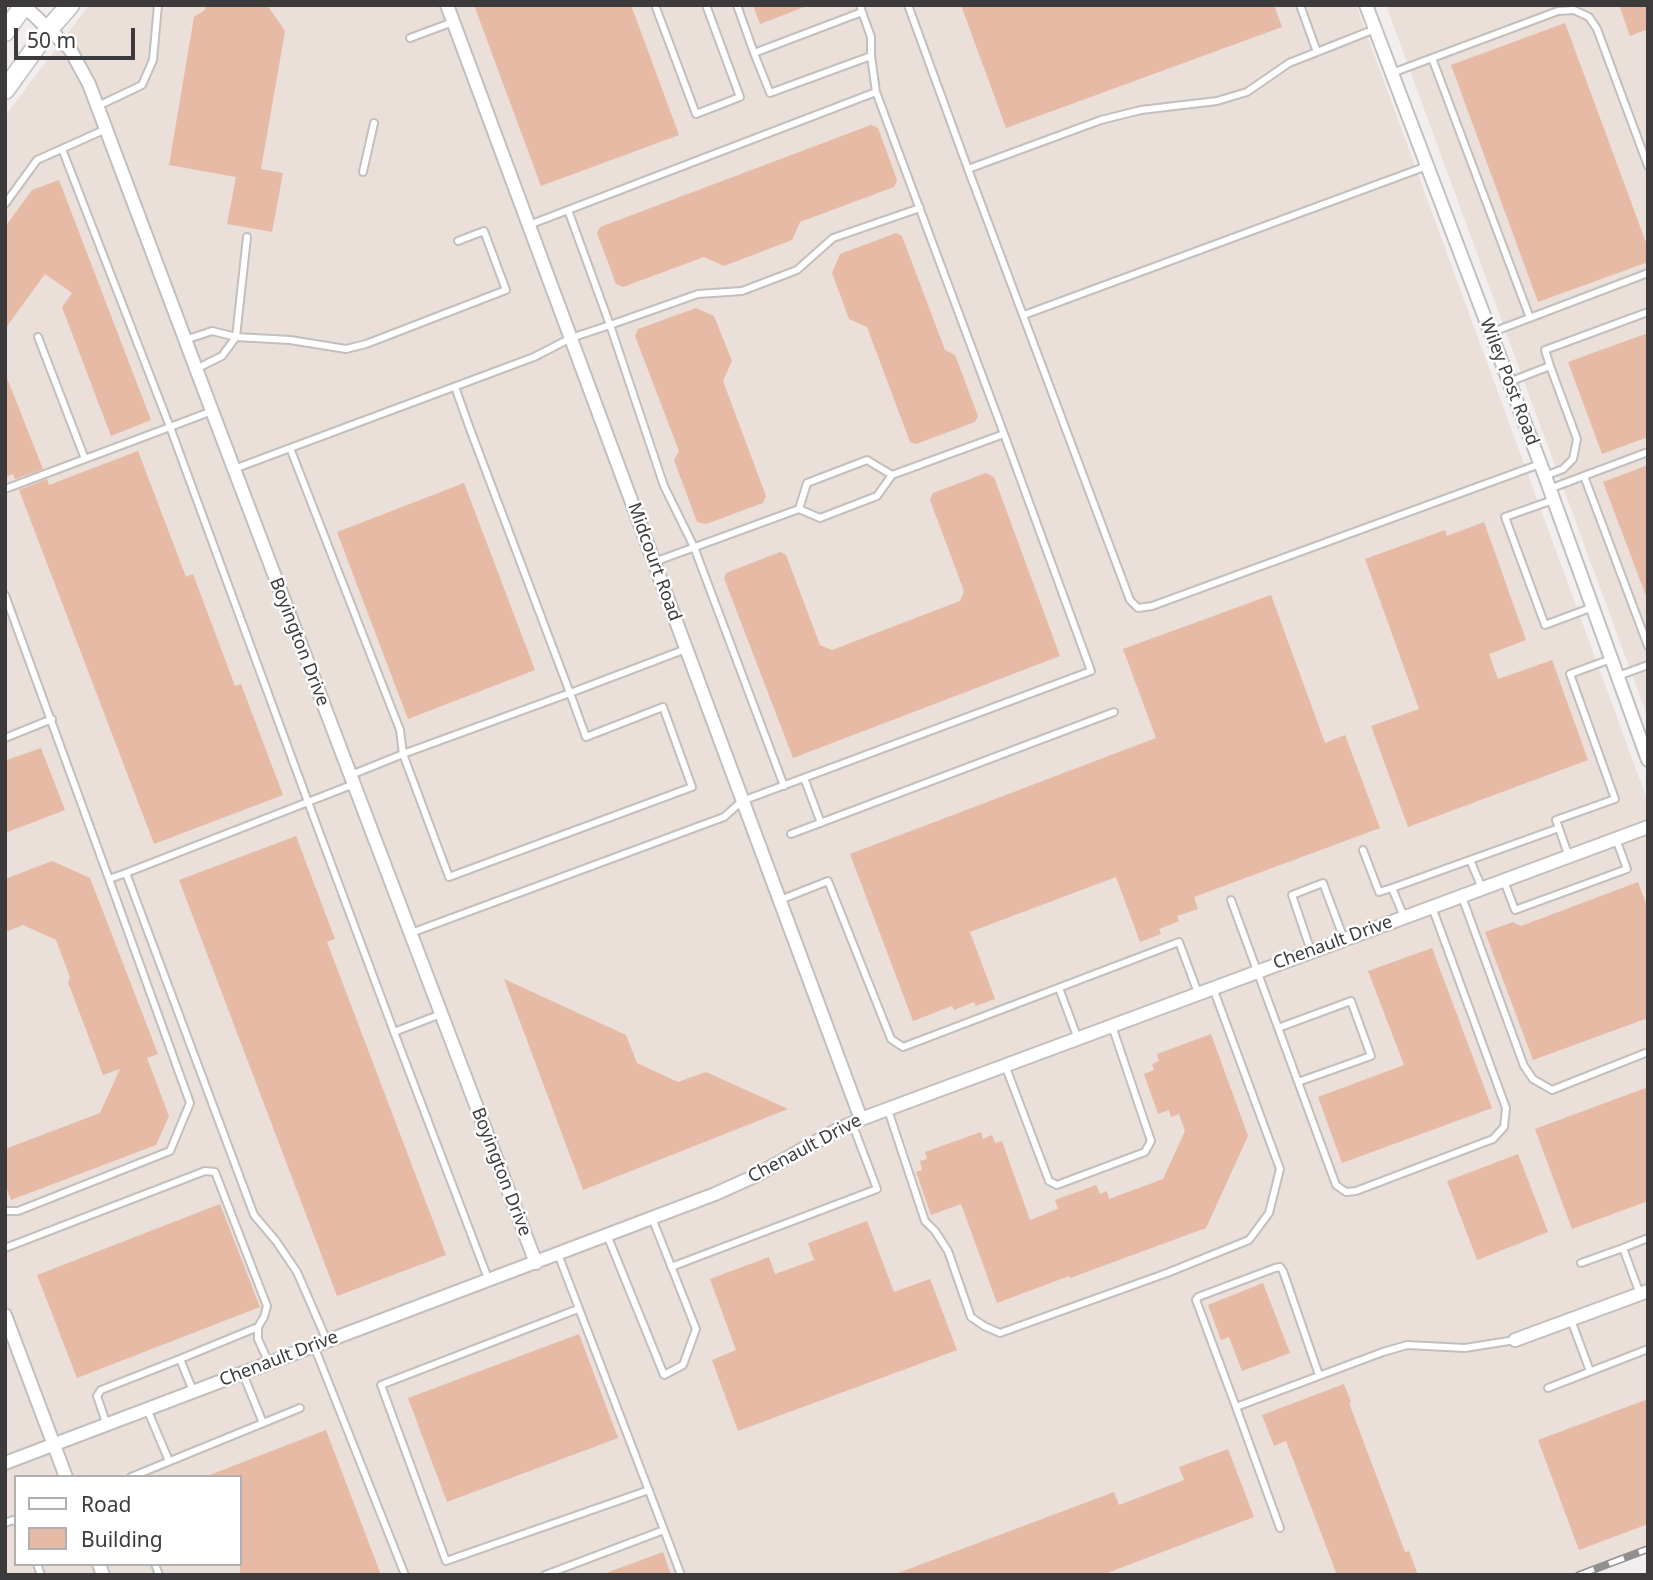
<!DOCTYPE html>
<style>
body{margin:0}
#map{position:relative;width:1653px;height:1580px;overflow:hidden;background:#f2eeed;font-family:"Noto Sans",sans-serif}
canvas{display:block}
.frame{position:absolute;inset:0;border:7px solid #3c3a3a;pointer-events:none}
.legend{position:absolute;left:14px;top:1475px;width:228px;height:91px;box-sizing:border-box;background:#fff;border:2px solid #b1b0b0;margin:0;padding:9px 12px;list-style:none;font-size:21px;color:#3c3a3a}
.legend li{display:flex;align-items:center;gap:14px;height:35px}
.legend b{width:35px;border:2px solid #b1b0b0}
.scale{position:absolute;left:14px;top:28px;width:121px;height:32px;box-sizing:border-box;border:4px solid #3c3a3a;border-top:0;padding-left:9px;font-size:21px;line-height:24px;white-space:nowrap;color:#3c3a3a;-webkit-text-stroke:5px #fff;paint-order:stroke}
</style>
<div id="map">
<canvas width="1653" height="1580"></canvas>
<div class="frame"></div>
<ul class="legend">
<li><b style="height:9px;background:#fff"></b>Road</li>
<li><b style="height:19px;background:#e7baa5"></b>Building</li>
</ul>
<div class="scale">50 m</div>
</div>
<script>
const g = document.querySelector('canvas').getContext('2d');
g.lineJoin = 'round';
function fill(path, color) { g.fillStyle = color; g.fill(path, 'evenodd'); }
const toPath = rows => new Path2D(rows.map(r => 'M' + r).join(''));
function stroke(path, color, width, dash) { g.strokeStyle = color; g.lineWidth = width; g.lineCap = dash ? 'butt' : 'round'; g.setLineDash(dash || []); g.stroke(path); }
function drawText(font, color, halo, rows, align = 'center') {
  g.font = font + ' "Noto Sans",sans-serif'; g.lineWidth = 5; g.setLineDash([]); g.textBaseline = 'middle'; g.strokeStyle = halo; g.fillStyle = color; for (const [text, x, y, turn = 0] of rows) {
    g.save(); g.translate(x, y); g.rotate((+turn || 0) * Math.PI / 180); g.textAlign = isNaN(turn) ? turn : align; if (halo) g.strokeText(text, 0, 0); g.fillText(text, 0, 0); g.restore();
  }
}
fill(toPath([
 [89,5,1356,5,1648,802,1648,1548,1580,1575,5,1575,5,116],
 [16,1477,240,1477,240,1564,16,1564],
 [1386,5,1648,5,1648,718,1508,338]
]), '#eadfd9');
fill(toPath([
 [205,5,267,5,285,31,261,169,283,173,272,232,227,224,236,177,169,165,194,17,205,10],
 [474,5,631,5,679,135,541,186],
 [753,5,806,5,807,6,760,24],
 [961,5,1274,5,1282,27,1006,128],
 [1619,5,1648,5,1648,29,1630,36],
 [1565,23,1648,248,1648,262,1538,302,1451,65],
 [871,125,878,128,897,180,894,187,800,222,792,240,724,266,704,257,623,287,616,284,597,233,600,227],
 [59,180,151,420,111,436,62,307,72,293,45,274,5,329,5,227,32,190],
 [896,233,902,236,945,350,955,355,978,416,975,422,916,444,910,442,867,327,849,319,832,273,840,254],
 [696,308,714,316,732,361,723,381,766,496,763,503,706,524,697,522,674,460,679,451,635,336,638,329],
 [1648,333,1648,437,1602,454,1568,362],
 [5,373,43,469,15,479,13,474,5,477],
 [138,451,186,577,193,574,235,686,241,684,283,795,154,844,19,490,47,479,49,485],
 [1648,465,1648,596,1646,596,1603,482],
 [986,473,994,477,1060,656,793,758,724,578,726,573,780,552,786,555,820,645,832,650,960,601,964,591,930,500,933,493],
 [464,483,535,670,408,719,337,532],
 [1484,522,1526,640,1489,654,1498,679,1552,660,1588,760,1408,827,1371,726,1419,709,1365,559,1445,530,1447,536],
 [1271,595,1325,743,1345,735,1380,828,1194,897,1198,909,1177,916,1179,921,1159,929,1161,934,1140,942,1116,877,970,932,995,999,976,1006,974,1002,954,1010,952,1006,913,1021,850,854,1156,738,1123,649],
 [41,748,65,810,5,833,5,764,7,760],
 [296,836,335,939,327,942,446,1255,337,1296,179,880],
 [52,861,90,878,158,1054,147,1058,169,1116,156,1145,11,1200,5,1184,5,1149,100,1113,120,1069,103,1075,68,982,70,977,56,940,23,925,5,932,5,879],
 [1638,882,1648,909,1648,1018,1533,1060,1485,932,1513,922,1521,926],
 [1432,948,1492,1108,1342,1163,1318,1097,1404,1065,1368,971],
 [504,979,626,1035,637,1063,678,1082,706,1072,788,1109,583,1190],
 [1211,1034,1248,1136,1206,1228,1070,1278,1069,1276,997,1303,961,1204,931,1215,916,1172,922,1170,920,1161,927,1159,925,1152,981,1132,983,1139,992,1135,995,1143,1002,1141,1030,1220,1058,1209,1055,1200,1096,1185,1100,1194,1107,1191,1109,1199,1163,1179,1185,1131,1179,1114,1171,1117,1169,1110,1158,1114,1144,1074,1154,1070,1152,1064,1159,1061,1157,1054],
 [1648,1087,1648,1201,1572,1229,1535,1129],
 [1518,1154,1548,1232,1477,1260,1447,1181],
 [220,1204,260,1307,77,1378,37,1275],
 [867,1221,894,1292,930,1279,957,1350,738,1431,712,1360,736,1350,710,1279,769,1257,775,1274,814,1260,808,1243],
 [1263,1283,1290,1353,1242,1371,1229,1337,1221,1340,1208,1305],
 [579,1334,618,1438,447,1502,408,1398],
 [1344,1384,1351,1402,1349,1403,1405,1552,1409,1551,1418,1575,1337,1575,1286,1441,1274,1446,1262,1415],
 [1648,1399,1648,1524,1579,1550,1538,1440],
 [326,1430,381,1575,240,1575,240,1477,207,1476],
 [1228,1449,1254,1517,1102,1575,898,1575,898,1573,1114,1492,1119,1505,1184,1480,1179,1467],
 [663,1552,671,1575,606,1575,606,1573]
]), '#e7baa5');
const lane = toPath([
 [655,5,696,114,740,97,706,5],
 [737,5,754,53,862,12,860,5],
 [908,5,968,169,1130,600,1138,608,1152,606,1540,464],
 [1300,5,1317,52,1375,29],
 [862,12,871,37,871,56],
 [410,38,453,22],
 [1432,58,1530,318],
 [1392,73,1558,11,1574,10,1589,17,1597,29,1648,166],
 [876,92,1004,434],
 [98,106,142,85,153,60,158,5],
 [62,149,170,427,212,411],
 [968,169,1101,120,1141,110,1217,101,1247,92,1289,63,1317,52],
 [363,172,374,123],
 [5,204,37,160,106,129],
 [568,210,876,92,871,56,770,93,754,53],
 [529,225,568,210,610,325,698,294,742,291,797,270,833,238,920,208],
 [1024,315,1427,166],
 [1490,333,1648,273],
 [38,337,85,459],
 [185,340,212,331,236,337,290,340,346,349,366,344,506,290,484,231,458,241],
 [196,369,222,356,236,337,247,237],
 [1509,382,1550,366,1545,350,1648,312],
 [455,387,470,429,570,693,586,737,663,707,692,787,449,877,403,754,570,693,686,649],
 [290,448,400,730,403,754,351,775],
 [234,469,534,357,571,338,610,325,664,486,694,547,784,786],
 [1545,476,1563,469,1573,459,1577,439,1550,366],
 [1584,476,1648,646],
 [5,489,170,427,308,802,354,784],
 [1549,489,1648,452],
 [1553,500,1505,517,1545,625,1593,607],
 [799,509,807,483,867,460,892,475],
 [5,595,109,879,126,873],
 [1618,676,1648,665],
 [5,738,52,719],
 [804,778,821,823],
 [791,834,1114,712],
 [1363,850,1379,892,1392,888,1404,917],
 [1569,857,1556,820,1615,799,1570,674,1611,659],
 [1470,860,1559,828],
 [1504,881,1515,910,1627,869,1616,839],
 [1392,888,1470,860,1482,888],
 [1462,897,1524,1066,1533,1079,1552,1090,1648,1052],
 [780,900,828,881,891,1039,903,1047,1179,942,1198,993],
 [1231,900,1336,1185,1346,1192,1356,1191,1493,1139,1504,1127,1506,1108,1432,907],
 [411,933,724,817,742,801,1091,671,1004,434,892,475,877,496,820,518,799,509,654,562],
 [1311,951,1292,895,1323,883,1344,939],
 [1059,988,1078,1039],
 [1278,1028,1351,1001,1371,1056,1298,1082],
 [394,1032,489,1281],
 [1005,1065,1049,1181,1057,1185,1145,1152,1151,1141,1112,1026],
 [888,1110,925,1221,935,1231,948,1251,971,1317,984,1326,1000,1333,1167,1273,1249,1240,1269,1213,1280,1169,1213,988],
 [5,1211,18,1211,170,1151,190,1103,109,879],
 [607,1235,664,1375,683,1365,696,1329,652,1218],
 [5,1248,205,1171,215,1172,267,1306,264,1317,258,1327,258,1339,269,1363],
 [1581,1263,1623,1248],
 [671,1267,877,1189,852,1123],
 [1640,1294,1623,1248,1648,1238],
 [578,1309,381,1385,446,1561,649,1490],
 [1571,1320,1590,1371],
 [327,1341,297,1272,276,1241,254,1215,126,873,308,802,394,1032,441,1014],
 [314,1346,405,1575],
 [243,1374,263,1423],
 [1548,1388,1648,1349],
 [193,1391,180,1359,258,1327],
 [1236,1407,1196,1300,1198,1297,1275,1268,1280,1267,1283,1271,1319,1375],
 [147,1409,169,1461],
 [107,1425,97,1396,101,1390,180,1359],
 [131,1477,300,1408],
 [5,1523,13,1520,16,1522],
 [1280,1528,1236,1407,1383,1352,1407,1345,1465,1348,1515,1340],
 [664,1530,681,1575],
 [37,1564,41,1575],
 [155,1564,159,1575],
 [545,1575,664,1530,558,1254]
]);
const street = toPath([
 [23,5,70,49,89,84,212,411,536,1263],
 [447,5,861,1119],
 [1366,5,1545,476,1648,760],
 [5,1315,66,1477],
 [1515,1340,1648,1291],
 [5,1463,715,1194,755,1176,837,1130,861,1119,1648,827],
 [99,1564,103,1575]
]);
const secondary = toPath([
 [5,32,24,5],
 [5,90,49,29,70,5]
]);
stroke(lane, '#c2bfbd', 10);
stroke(street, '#c2bfbd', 16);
stroke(secondary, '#c2bfbd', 21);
stroke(lane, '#fff', 6);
stroke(street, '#fff', 12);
stroke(secondary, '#fff', 18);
const rail = toPath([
 [1579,1575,1648,1549]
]);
stroke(rail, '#928f8f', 8);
stroke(rail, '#fff', 5, [16]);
drawText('18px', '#3c3a3a', '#fff', [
 ["Wiley Post Road",1509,382,69],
 ["Midcourt Road",654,562,70],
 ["Boyington Drive",299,642,69],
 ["Chenault Drive",1333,943,-20],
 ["Chenault Drive",805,1149,-28],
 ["Boyington Drive",501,1172,69],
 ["Chenault Drive",279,1359,-21]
]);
</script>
